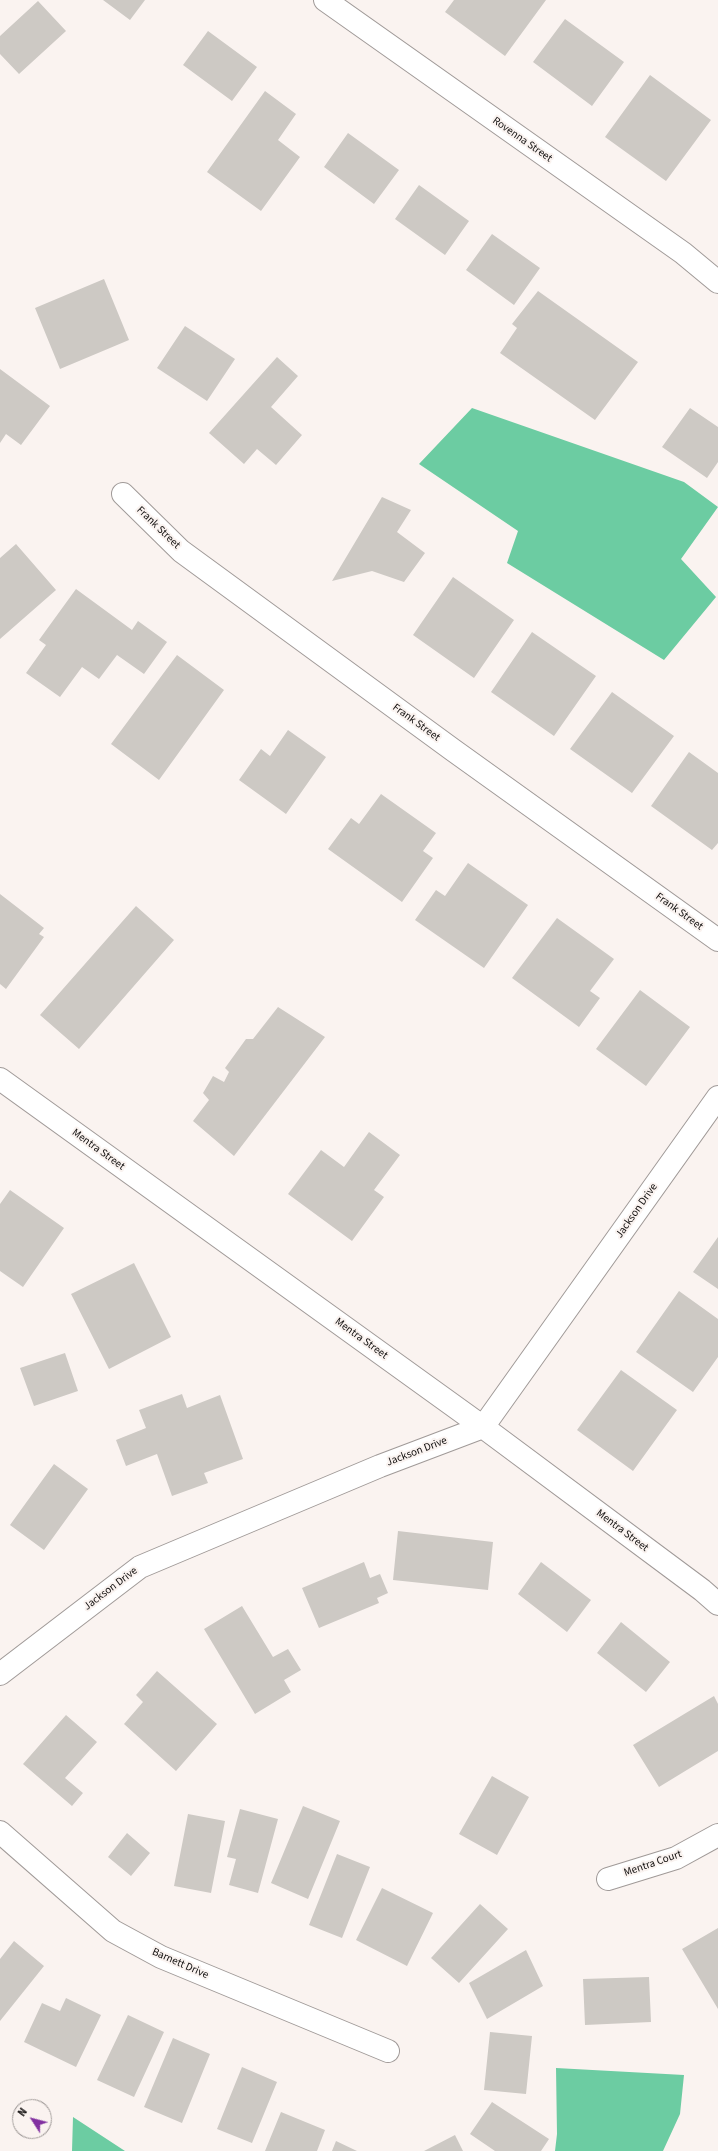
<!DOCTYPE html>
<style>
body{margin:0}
#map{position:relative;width:718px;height:2151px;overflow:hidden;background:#faf3f0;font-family:"Source Sans 3",sans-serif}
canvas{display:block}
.north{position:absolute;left:12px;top:2099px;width:40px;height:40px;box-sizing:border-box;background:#faf3f0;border:1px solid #9c9795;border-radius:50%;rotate:306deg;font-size:11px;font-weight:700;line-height:16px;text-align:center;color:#100e0d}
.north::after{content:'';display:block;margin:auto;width:14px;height:18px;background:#8231a1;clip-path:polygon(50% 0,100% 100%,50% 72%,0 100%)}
</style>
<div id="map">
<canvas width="718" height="2151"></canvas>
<div class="north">N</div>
</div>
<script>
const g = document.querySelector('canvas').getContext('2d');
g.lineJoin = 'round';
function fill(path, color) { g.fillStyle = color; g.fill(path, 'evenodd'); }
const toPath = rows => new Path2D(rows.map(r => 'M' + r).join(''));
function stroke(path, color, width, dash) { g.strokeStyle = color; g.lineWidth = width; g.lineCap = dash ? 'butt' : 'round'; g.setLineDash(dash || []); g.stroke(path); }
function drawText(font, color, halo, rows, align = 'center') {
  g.font = font + ' "Source Sans 3",sans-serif'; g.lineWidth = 4; g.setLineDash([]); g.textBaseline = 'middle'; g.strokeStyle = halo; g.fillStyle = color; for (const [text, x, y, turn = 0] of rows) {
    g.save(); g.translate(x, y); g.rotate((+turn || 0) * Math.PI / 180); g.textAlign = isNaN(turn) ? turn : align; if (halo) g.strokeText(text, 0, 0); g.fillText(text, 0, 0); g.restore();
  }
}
fill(toPath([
 [472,408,684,482,718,507,681,559,716,597,664,660,507,563,518,531,419,464],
 [556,2068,684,2075,680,2114,663,2151,555,2151,557,2134],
 [73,2117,125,2151,72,2151]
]), '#6ccca2');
fill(toPath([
 [103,0,145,0,130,20],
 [454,0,546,0,505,56,445,12],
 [38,1,66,31,19,74,0,54,0,36],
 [565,19,624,62,592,106,533,62],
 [208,31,257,67,232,101,183,65],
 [650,75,711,120,666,181,605,137],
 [265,91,296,114,278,140,300,157,261,211,207,172],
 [348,133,399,170,374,204,324,167],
 [419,185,469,221,445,255,395,219],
 [492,234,540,268,514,305,466,270],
 [104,279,129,340,60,369,35,308],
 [538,291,638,362,595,420,500,353,517,328,512,324],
 [185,326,235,359,207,401,157,368],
 [277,357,298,376,271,407,302,435,276,465,257,449,244,464,209,433],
 [0,369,50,406,21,445,6,434,0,443],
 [690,408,718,427,718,462,707,478,662,447],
 [382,497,411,510,397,532,425,553,404,582,372,571,332,581],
 [16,544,56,590,0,639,0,558],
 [453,577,514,620,474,678,413,635],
 [76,589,132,630,138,621,167,642,144,674,117,655,99,679,82,667,60,697,26,673,46,645,39,640],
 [532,632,596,676,554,736,491,692],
 [177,655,224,690,159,780,111,744],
 [612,692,674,736,632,793,570,749],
 [288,730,326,757,286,814,239,780,261,749,270,756],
 [689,752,718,773,718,843,712,850,651,806],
 [381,794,436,833,423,851,433,858,402,902,328,849,351,818,359,824],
 [468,863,528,905,484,968,415,920,436,890,445,896],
 [0,894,44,928,39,934,44,937,6,989,0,984],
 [136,906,174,940,79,1049,40,1015],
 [557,918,614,959,590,991,600,998,579,1027,512,978],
 [640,990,690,1027,646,1086,596,1049],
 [278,1007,325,1037,234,1156,193,1121,209,1100,203,1093,213,1076,224,1082,229,1072,225,1068,246,1039,253,1039],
 [369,1132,400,1155,374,1190,384,1197,352,1241,288,1194,321,1150,344,1167],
 [10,1190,64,1228,23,1287,0,1271,0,1204],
 [718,1237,718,1289,693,1272],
 [134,1263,171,1337,109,1369,71,1294],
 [679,1291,718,1319,718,1357,693,1392,636,1352],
 [65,1353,78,1391,34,1406,20,1368],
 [621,1370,677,1410,633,1471,577,1430],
 [182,1394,187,1408,220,1395,243,1459,204,1473,208,1483,172,1496,157,1454,126,1466,116,1440,146,1428,139,1410],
 [54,1464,88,1489,44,1550,10,1525],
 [398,1531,493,1542,488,1590,393,1580],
 [364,1562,370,1578,380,1574,388,1593,377,1598,379,1603,319,1628,302,1588],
 [541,1562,591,1600,567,1632,518,1594],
 [242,1606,273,1657,288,1649,301,1670,284,1680,291,1692,255,1714,204,1629],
 [621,1622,670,1662,646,1692,597,1653],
 [157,1671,217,1724,176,1771,124,1724,143,1702,136,1695],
 [714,1696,718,1704,718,1751,659,1787,633,1745],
 [66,1715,97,1742,65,1778,83,1793,72,1806,23,1764],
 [492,1776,529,1797,497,1855,459,1834],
 [303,1806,340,1821,308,1899,271,1883],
 [240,1809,278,1819,258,1893,229,1885,236,1859,227,1857],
 [188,1814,225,1821,211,1893,174,1886],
 [127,1833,150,1853,131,1876,108,1857],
 [337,1854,370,1867,342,1938,309,1925],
 [382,1888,433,1913,407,1966,356,1940],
 [480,1904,508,1929,459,1983,431,1958],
 [718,1928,718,2009,682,1949],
 [14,1941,44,1966,0,2021,0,1959],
 [526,1950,543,1986,487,2019,469,1983],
 [649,1977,651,2022,585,2025,583,1979],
 [66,1998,101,2015,76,2067,24,2042,42,2003,60,2011],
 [128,2015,164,2032,134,2097,97,2080],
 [490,2032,532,2036,526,2094,484,2090],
 [173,2038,210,2054,182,2123,144,2107],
 [242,2067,277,2082,252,2143,217,2129],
 [492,2102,549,2139,541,2151,495,2151,470,2134],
 [281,2112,325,2130,317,2151,265,2151],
 [455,2135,463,2151,424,2151],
 [336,2141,357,2151,332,2151]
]), '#cdc9c4');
const minor = toPath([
 [325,0,683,253,718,282],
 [123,494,181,551,453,750,718,940],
 [0,1079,483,1427,702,1590,718,1604],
 [0,1674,140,1567,380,1466,483,1427,718,1097],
 [0,1832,113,1931,161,1957,388,2051],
 [608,1879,676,1858,718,1835]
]);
stroke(minor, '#a09a98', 24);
stroke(minor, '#fff', 22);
drawText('11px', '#100e0d', '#faf3f0', [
 ["Rovenna Street",522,140,35],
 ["Frank Street",158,528,44],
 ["Frank Street",416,723,36],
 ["Frank Street",679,912,36],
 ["Mentra Street",98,1150,36],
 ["Jackson Drive",637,1211,-55],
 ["Mentra Street",361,1339,36],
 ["Jackson Drive",417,1452,-21],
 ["Mentra Street",622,1531,37],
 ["Jackson Drive",111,1589,-37],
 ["Mentra Court",653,1864,-19],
 ["Barnett Drive",180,1964,24]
]);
</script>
